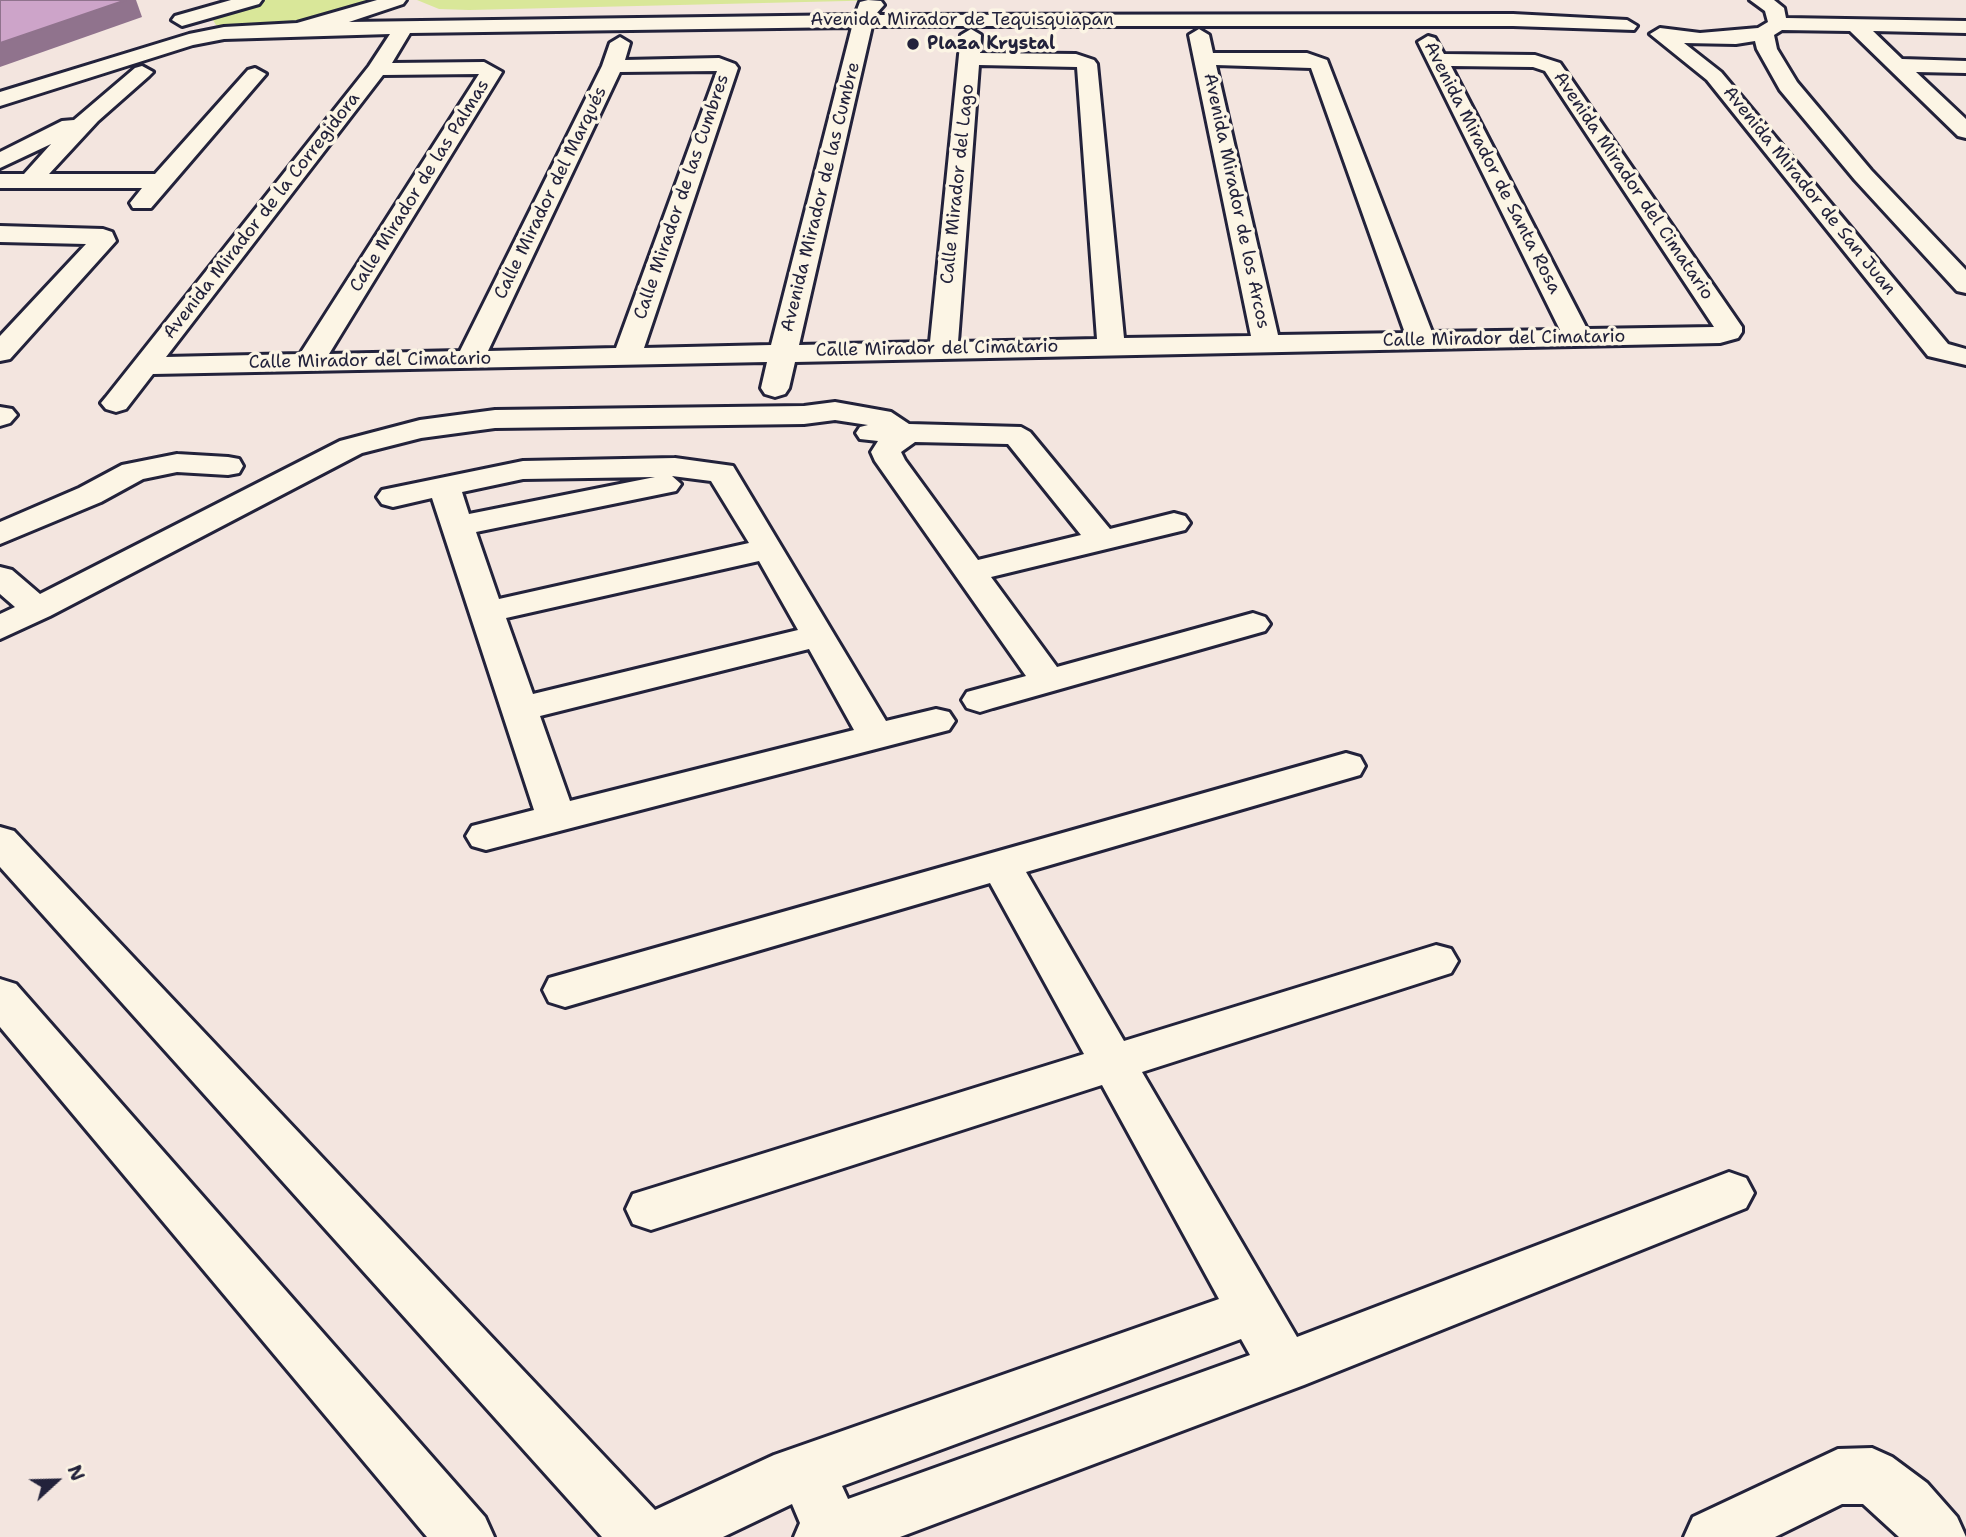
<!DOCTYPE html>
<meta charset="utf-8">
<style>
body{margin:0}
#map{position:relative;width:1966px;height:1537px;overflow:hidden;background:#f3e5df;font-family:"Shantell Sans",sans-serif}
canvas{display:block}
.north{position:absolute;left:21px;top:1446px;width:70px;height:70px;-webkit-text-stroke:5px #fcf5e5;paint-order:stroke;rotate:68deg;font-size:19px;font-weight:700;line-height:28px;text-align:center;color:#22223b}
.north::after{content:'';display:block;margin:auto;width:24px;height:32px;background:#22223b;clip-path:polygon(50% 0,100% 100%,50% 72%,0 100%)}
</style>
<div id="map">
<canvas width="1966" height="1537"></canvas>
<div class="north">N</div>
</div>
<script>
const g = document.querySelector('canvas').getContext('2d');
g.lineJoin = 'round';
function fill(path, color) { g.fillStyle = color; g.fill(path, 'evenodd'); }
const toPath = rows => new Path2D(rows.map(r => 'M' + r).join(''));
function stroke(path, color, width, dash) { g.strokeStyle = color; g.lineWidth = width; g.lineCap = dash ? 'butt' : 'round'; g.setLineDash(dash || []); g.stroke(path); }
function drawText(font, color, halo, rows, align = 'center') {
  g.font = font + ' "Shantell Sans",sans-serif'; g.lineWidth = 7; g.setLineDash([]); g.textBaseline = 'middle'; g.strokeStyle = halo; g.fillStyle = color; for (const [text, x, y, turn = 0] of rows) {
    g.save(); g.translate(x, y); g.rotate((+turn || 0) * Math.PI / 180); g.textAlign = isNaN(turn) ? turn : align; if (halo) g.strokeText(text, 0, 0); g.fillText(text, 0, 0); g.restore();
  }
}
fill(toPath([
 [264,0,388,0,306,25,233,28,216,25,213,20,220,13],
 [417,0,889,0,469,10,439,9]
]), '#d9e799');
const minor = toPath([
 [231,0,262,0,259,4,182,26,172,20,175,16,231,0],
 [377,0,406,0,403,4,349,22,855,15,860,2,868,0,881,1,884,5,875,15,1513,14,1627,20,1637,26,1634,30,1513,26,872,26,799,345,930,342,961,35,971,29,981,35,980,53,1076,54,1094,60,1097,64,1124,338,1251,336,1189,35,1199,29,1209,35,1213,53,1307,53,1327,60,1432,332,1560,330,1418,42,1428,36,1435,38,1444,54,1535,55,1560,63,1742,327,1742,332,1738,338,1720,343,795,362,789,388,785,394,775,397,765,394,761,388,767,362,153,374,126,409,116,412,106,409,101,403,106,397,369,66,390,34,224,39,193,45,0,106,0,92,189,34,224,27,297,23,377,0],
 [852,27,771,345,644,348,738,68,735,64,719,58,625,60,630,43,620,37,610,43,602,66,460,351,329,354,502,72,484,62,392,63,410,33,852,27],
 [979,65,1077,67,1097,339,958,342,979,65],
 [1216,65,1311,68,1405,333,1278,335,1216,65],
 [1451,66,1533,67,1545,71,1714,327,1587,329,1451,66],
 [717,71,616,348,488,351,620,72,717,71],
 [479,74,300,354,166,357,383,75,479,74],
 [1750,0,1774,0,1784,8,1786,18,1966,21,1966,33,1873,31,1902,59,1966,61,1966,73,1916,72,1966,119,1966,138,1958,136,1850,31,1782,30,1774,35,1777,49,1797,82,1871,170,1966,270,1966,293,1957,291,1855,180,1780,90,1757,49,1755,41,1736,44,1684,43,1721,72,1948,344,1966,349,1966,365,1928,356,1707,80,1650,34,1660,28,1700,33,1758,28,1768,22,1765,11,1750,0],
 [142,66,153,72,149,76,98,121,49,174,155,174,248,70,255,68,266,74,151,208,133,208,130,203,142,188,0,188,0,174,24,174,51,144,0,168,0,152,62,121,74,120,135,68,142,66],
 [0,226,103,229,112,232,116,241,10,359,0,361,0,336,86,244,0,242,0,226],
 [835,402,891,412,909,424,1021,427,1030,432,1110,529,1174,513,1185,516,1190,523,1185,530,991,577,1057,667,1253,613,1265,617,1270,624,1265,631,993,708,980,712,967,708,962,700,967,692,1026,676,875,461,871,452,878,441,860,439,856,433,860,427,868,425,835,420,804,424,495,428,421,438,362,453,50,616,0,639,0,614,15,607,0,594,0,567,12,570,40,594,340,441,420,420,495,410,804,406,835,402],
 [915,442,1008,444,1081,535,978,560,905,460,901,452,915,442],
 [0,407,12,409,17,415,10,423,0,426,0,407],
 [177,454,228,457,239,459,243,466,239,473,228,475,177,472,143,479,101,502,0,544,0,522,79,488,122,465,177,454],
 [675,458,733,466,886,721,936,709,949,712,955,721,949,730,486,850,472,846,466,836,472,826,534,810,432,498,393,507,382,504,377,497,382,490,523,461,675,458],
 [672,476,711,481,749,543,499,599,476,532,676,491,681,484,672,476],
 [655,477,469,514,462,492,523,479,655,477],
 [759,561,798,630,533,694,506,618,759,561],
 [809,649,854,730,570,801,540,716,809,649],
 [1346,753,1360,757,1365,766,1360,775,1026,872,1124,1041,1436,945,1451,949,1458,961,1451,973,1142,1072,1297,1337,1729,1172,1746,1178,1754,1193,1746,1208,1304,1385,900,1537,794,1537,800,1523,792,1504,723,1537,602,1537,0,867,0,827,14,831,655,1510,774,1455,1219,1299,1102,1085,651,1230,633,1224,626,1209,633,1194,1084,1054,990,883,565,1007,549,1002,543,990,549,978,1346,753],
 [1241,1339,1250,1355,848,1499,842,1486,1241,1339],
 [0,979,16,984,485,1517,494,1537,427,1537,0,1027,0,979],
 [1872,1448,1892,1457,1927,1483,1957,1517,1966,1537,1899,1537,1863,1504,1842,1504,1775,1537,1684,1537,1693,1517,1838,1449,1872,1448]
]);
stroke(minor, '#22223b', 6);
fill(minor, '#fcf5e5');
fill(toPath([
 [126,0,136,0,142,17,0,67,0,43]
]), '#90738d');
const building = toPath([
 [0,0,126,0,0,43,0,0]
]);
fill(building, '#cda4c9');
stroke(building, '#90738d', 2);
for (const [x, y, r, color] of [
 [913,44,7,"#22223b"]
]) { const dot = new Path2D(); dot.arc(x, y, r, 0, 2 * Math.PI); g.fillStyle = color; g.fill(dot); stroke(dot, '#fcf5e5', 2.5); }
drawText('18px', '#22223b', '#fcf5e5', [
 ["Avenida Mirador de Tequisquiapan",962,20],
 ["Avenida Mirador de Santa Rosa",1492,168,63],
 ["Calle Mirador del Lago",958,184,-84],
 ["Calle Mirador de las Palmas",420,186,-58],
 ["Avenida Mirador del Cimatario",1633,186,56],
 ["Avenida Mirador de San Juan",1809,191,51],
 ["Calle Mirador del Marqués",551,193,-64],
 ["Calle Mirador de las Cumbres",682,197,-71],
 ["Avenida Mirador de las Cumbre",821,197,-76],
 ["Avenida Mirador de los Arcos",1236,201,78],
 ["Avenida Mirador de la Corregidora",262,216,-52],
 ["Calle Mirador del Cimatario",1504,339,-1],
 ["Calle Mirador del Cimatario",937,349,-1],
 ["Calle Mirador del Cimatario",370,361,-1]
]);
drawText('bold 18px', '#22223b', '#fcf5e5', [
 ["Plaza Krystal",927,44]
], 'left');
</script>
